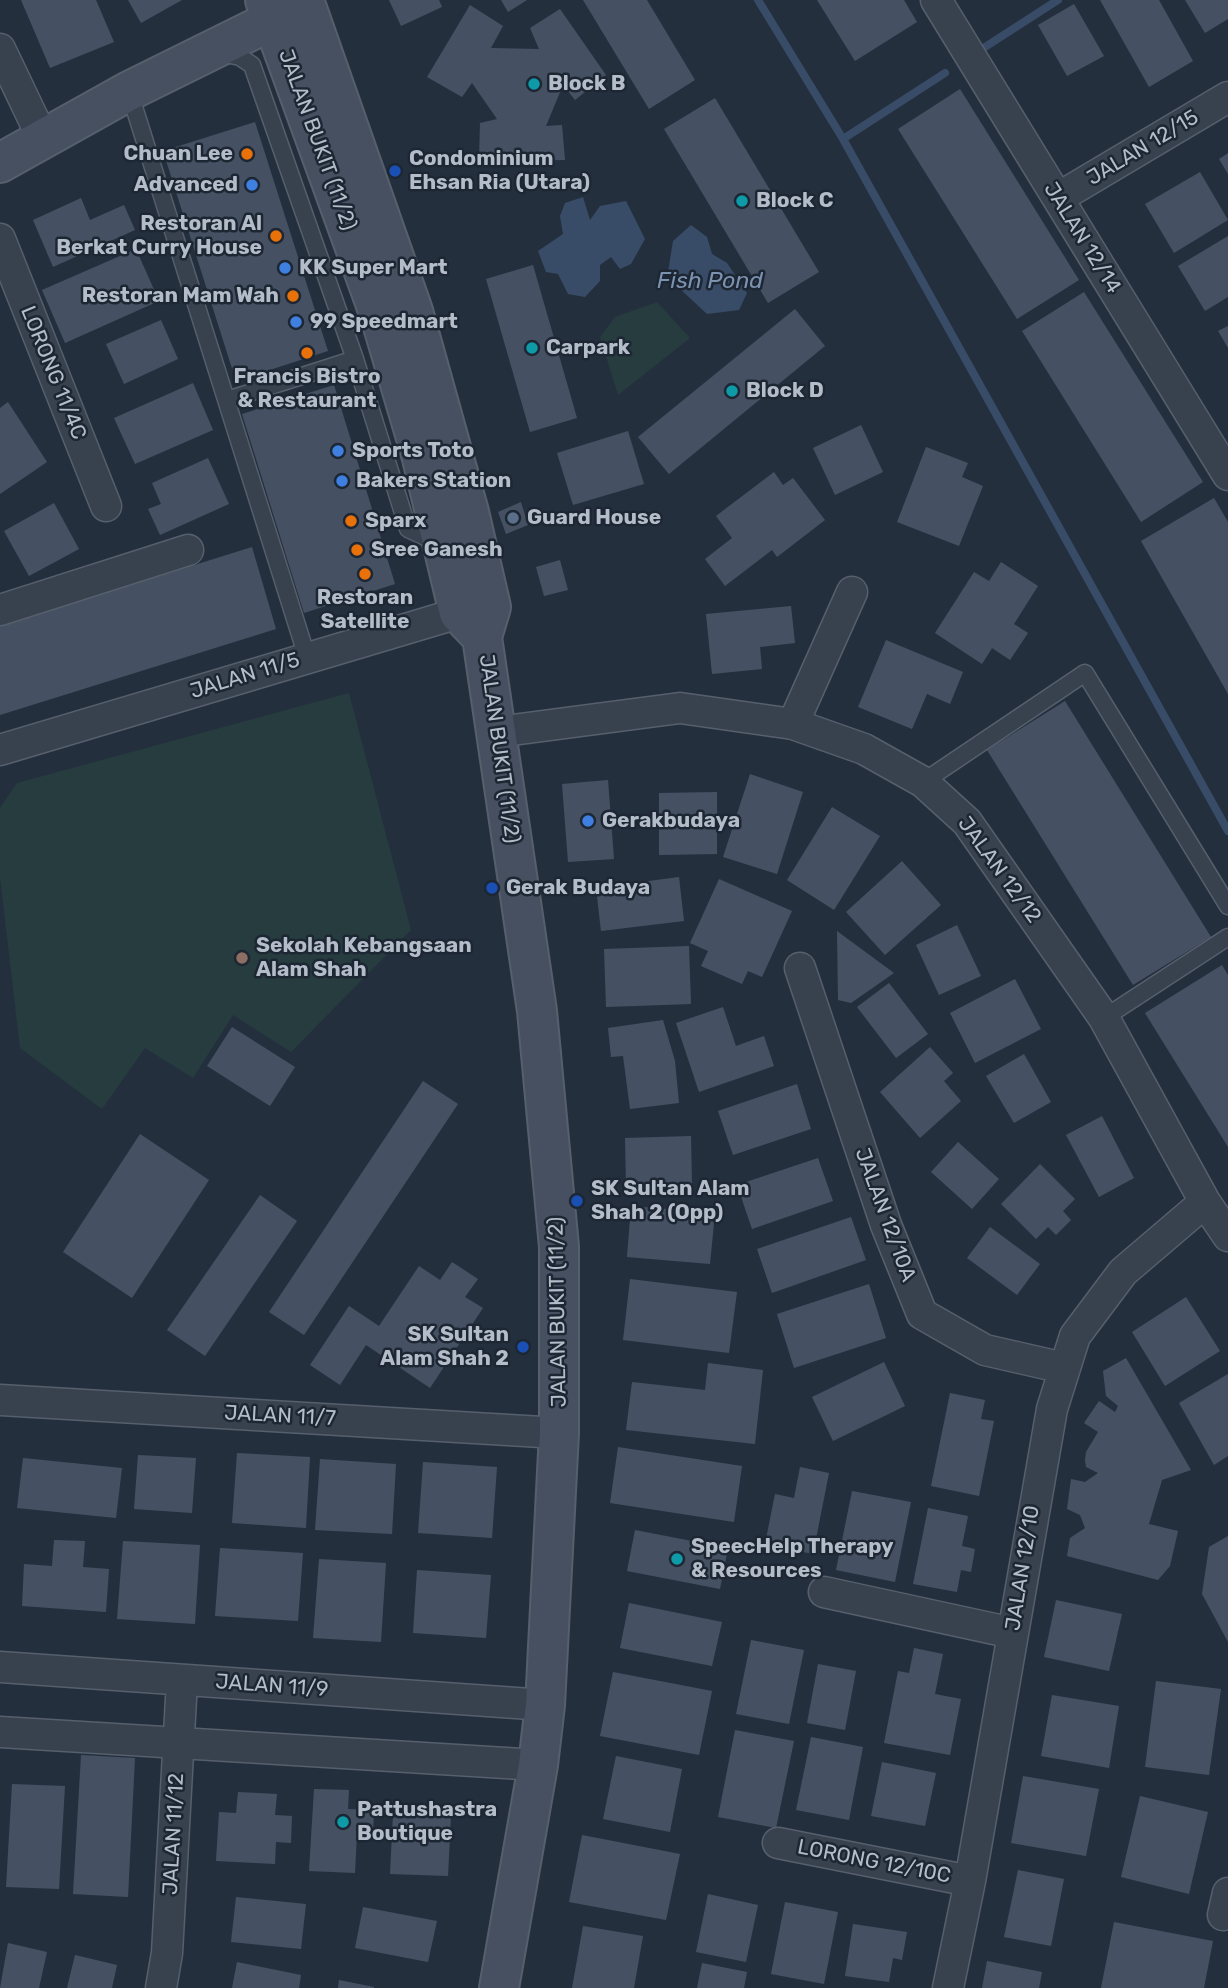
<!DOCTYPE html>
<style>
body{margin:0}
canvas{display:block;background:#242f3e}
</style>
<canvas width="1228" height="1988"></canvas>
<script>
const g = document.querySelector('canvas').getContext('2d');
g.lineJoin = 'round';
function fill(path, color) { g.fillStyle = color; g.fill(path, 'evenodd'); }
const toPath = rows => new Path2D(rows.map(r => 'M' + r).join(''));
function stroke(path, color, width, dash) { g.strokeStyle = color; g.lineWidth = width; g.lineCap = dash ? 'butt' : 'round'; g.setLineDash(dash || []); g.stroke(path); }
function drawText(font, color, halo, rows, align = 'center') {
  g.font = font + ' Rubik,sans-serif'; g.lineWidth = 5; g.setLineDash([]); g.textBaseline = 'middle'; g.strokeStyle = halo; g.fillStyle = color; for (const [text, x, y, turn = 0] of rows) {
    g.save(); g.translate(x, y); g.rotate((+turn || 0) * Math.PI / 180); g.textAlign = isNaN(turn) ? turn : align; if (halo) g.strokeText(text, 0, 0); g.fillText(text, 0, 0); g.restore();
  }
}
fill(toPath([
 [657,302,690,338,618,395,600,337,615,317],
 [349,693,411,930,291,1052,233,1015,193,1078,145,1048,102,1109,20,1048,0,877,0,808,17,783]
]), '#263c3f');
fill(toPath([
 [583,197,590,220,600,206,626,201,645,239,631,264,620,269,611,257,600,265,600,281,585,297,568,294,558,274,546,272,538,251,563,234,560,216,565,203],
 [691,225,707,237,712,254,727,263,747,293,739,310,707,314,678,287,668,272,673,241]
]), '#394c67');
stroke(toPath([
 [758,0,843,139,1228,831],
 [985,47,1058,0],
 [843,139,945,73]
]), '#394c67', 8);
fill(toPath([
 [21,0,96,0,114,42,50,68],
 [128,0,182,0,141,23],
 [389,0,439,0,442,7,401,26],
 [501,0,527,0,508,12],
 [583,0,647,0,695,80,649,109],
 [817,0,904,0,917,22,855,61],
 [1100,0,1159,0,1193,61,1149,87],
 [1185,0,1228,0,1228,19,1205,33],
 [1074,4,1104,56,1067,76,1038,25],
 [470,5,503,26,491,48,539,49,530,28,560,9,606,75,575,100,563,85,546,126,562,125,565,160,479,161,480,123,497,119,472,83,462,97,427,77],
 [960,89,1079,280,1017,319,898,129],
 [715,98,819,272,768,303,664,129],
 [255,122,328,351,236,381,163,151],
 [1228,153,1228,174,1219,159],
 [1200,172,1228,220,1174,253,1145,204],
 [81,198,90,220,124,205,135,230,53,267,33,220],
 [1228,236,1228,297,1205,311,1178,266],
 [136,249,159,301,65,343,42,290],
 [533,265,577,418,530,432,486,279],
 [1084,292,1203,482,1141,522,1022,331],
 [795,309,825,346,669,474,638,437],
 [161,320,178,359,124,384,106,344],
 [1228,326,1228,348,1218,331],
 [193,383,213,430,135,464,114,418],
 [334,385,395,584,304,613,242,414],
 [8,402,47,462,0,494,0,408],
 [861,425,883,472,835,495,813,448],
 [628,431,644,484,573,505,557,453],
 [926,447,968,463,962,477,983,486,959,546,897,522],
 [208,458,229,504,160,535,148,509,161,504,152,483],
 [774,472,783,485,793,478,825,520,777,557,772,550,725,586,705,559,732,538,716,516],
 [1214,498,1228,522,1228,694,1141,541],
 [521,502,528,525,506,534,498,512],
 [54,503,79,549,29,576,4,531],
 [252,547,276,629,0,715,0,626],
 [560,560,568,590,544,596,536,567],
 [1001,562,1038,586,1014,624,1028,633,1010,660,992,648,982,664,935,633,974,572,989,581],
 [791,606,795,643,760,647,762,669,712,674,706,614],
 [886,640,963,672,950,704,927,694,912,729,858,707],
 [1065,701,1211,937,1133,985,987,750],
 [750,774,803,792,777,874,723,857],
 [608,780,614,859,568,862,562,784],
 [717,792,717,854,659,855,659,793],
 [832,807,880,836,834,910,787,880],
 [902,861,941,905,885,955,846,912],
 [679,877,684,921,601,931,596,888],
 [719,879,792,911,762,977,748,971,742,984,701,966,708,951,690,943],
 [957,925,981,976,939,995,916,945],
 [837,931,894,973,851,1003,838,1000],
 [689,946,691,1004,606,1007,604,949],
 [1222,965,1228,975,1228,1147,1145,1013],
 [1015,979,1041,1029,975,1063,950,1013],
 [889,983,928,1034,896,1058,857,1007],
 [723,1007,736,1046,764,1036,774,1066,699,1092,676,1023],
 [663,1020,675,1061,679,1103,630,1109,623,1056,611,1057,608,1028],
 [232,1027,295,1067,270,1106,207,1066],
 [930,1047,953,1073,944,1081,961,1101,920,1138,880,1092],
 [1024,1054,1051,1102,1014,1123,986,1076],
 [423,1081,458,1104,304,1335,269,1312],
 [797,1084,811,1129,733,1155,718,1111],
 [1102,1116,1134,1178,1099,1197,1066,1135],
 [140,1134,209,1180,132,1298,63,1252],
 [691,1136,692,1185,626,1187,625,1138],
 [958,1142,999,1179,972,1209,931,1172],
 [818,1158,833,1201,752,1229,737,1185],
 [1040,1164,1075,1199,1063,1211,1071,1220,1056,1235,1048,1227,1036,1239,1001,1204],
 [260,1195,297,1221,205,1356,167,1330],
 [631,1206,715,1213,710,1264,627,1257],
 [851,1217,866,1260,772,1293,757,1249],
 [990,1227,1040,1264,1017,1295,967,1258],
 [452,1262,478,1279,465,1297,483,1308,430,1388,366,1345,340,1385,310,1365,349,1306,379,1326,419,1266,440,1280],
 [630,1279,737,1292,729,1353,623,1340],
 [869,1284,886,1338,794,1368,777,1314],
 [1186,1297,1220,1351,1165,1386,1132,1332],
 [1126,1358,1191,1470,1162,1480,1149,1524,1178,1531,1170,1566,1158,1580,1067,1556,1070,1538,1085,1528,1080,1515,1067,1509,1071,1479,1085,1482,1098,1473,1086,1467,1085,1460,1086,1452,1098,1432,1084,1423,1099,1401,1115,1412,1118,1406,1106,1396,1103,1371],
 [884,1362,905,1406,833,1441,812,1397],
 [708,1363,763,1370,755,1444,626,1430,632,1382,705,1390],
 [1228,1374,1228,1456,1214,1465,1179,1403],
 [950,1393,985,1400,981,1419,994,1421,979,1496,931,1486],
 [618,1447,742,1466,734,1522,610,1503],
 [237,1453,310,1457,306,1528,232,1523],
 [138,1455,196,1458,192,1513,134,1509],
 [23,1458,122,1468,116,1518,17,1508],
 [320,1459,396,1464,392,1534,315,1530],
 [423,1462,497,1467,492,1538,418,1533],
 [800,1467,829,1473,813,1554,765,1544,775,1494,794,1498],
 [852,1491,911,1502,895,1582,836,1570],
 [928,1508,968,1516,962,1546,975,1549,971,1572,961,1570,957,1592,913,1584],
 [635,1530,728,1548,720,1589,627,1571],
 [1228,1536,1228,1642,1202,1594,1209,1547],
 [54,1540,85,1541,83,1567,109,1569,106,1612,22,1606,24,1564,52,1566],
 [123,1541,200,1545,195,1624,117,1619],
 [220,1548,303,1553,298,1621,215,1616],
 [319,1559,386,1563,381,1642,313,1638],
 [417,1570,491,1575,486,1638,413,1633],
 [1056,1600,1122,1614,1109,1671,1044,1657],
 [629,1603,722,1622,712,1666,620,1648],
 [751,1640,804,1650,789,1724,736,1714],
 [914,1648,943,1654,935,1694,961,1699,950,1755,884,1743,898,1671,909,1673],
 [818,1664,856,1671,845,1730,807,1723],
 [613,1672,712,1691,699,1755,600,1736],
 [1156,1681,1221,1689,1209,1775,1145,1767],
 [1052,1695,1119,1706,1109,1768,1041,1756],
 [735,1730,794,1741,776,1828,718,1817],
 [811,1737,863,1747,849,1820,796,1810],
 [81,1755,135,1758,128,1897,73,1894],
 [616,1756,682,1769,670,1832,603,1819],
 [882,1762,936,1773,925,1826,871,1816],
 [1023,1776,1099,1789,1086,1856,1011,1843],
 [12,1784,65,1786,59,1889,6,1887],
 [314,1789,349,1790,348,1809,374,1810,373,1834,357,1833,355,1873,309,1871],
 [238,1792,277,1794,275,1815,292,1816,291,1843,276,1842,275,1864,216,1861,219,1812,236,1813],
 [1140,1796,1208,1812,1189,1894,1121,1877],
 [393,1814,451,1816,448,1876,390,1874],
 [582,1835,680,1854,666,1920,569,1902],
 [1018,1870,1064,1879,1051,1946,1004,1937],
 [708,1894,758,1905,746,1962,696,1952],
 [236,1897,306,1904,301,1949,231,1942],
 [785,1902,838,1912,824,1984,771,1974],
 [363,1907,437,1921,428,1962,355,1948],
 [1114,1922,1213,1941,1204,1988,1101,1988],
 [853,1924,907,1932,902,1960,893,1958,889,1982,845,1976],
 [583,1926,643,1936,634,1988,572,1988],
 [8,1943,47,1952,39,1988,0,1988],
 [75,1955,117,1965,112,1988,67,1988],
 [987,1961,1042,1972,1039,1988,982,1988],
 [237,1962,301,1975,299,1988,232,1988],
 [702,1963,747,1972,744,1988,697,1988],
 [339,1980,374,1987,374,1988,338,1988]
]), '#455162');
const lane = toPath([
 [222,53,240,57,252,65,355,359,408,529,438,543],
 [129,91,307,657],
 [227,400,355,359],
 [923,782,1085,673,1228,906],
 [1104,1018,1228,937]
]);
const street = toPath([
 [936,0,1228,475],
 [0,49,42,137],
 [1058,198,1228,97],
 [0,239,106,506],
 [0,610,188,550],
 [793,724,852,592],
 [497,732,680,708,793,724,864,749,923,782,967,822,1104,1018,1205,1202,1228,1236],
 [0,750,459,613,480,609],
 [800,968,886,1225,922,1314,985,1350,1064,1368],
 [0,1400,559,1433],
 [824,1592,1013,1633],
 [0,1667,545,1705],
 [0,1732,538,1765],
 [778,1843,970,1881],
 [1223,1915,1228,1893],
 [161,1988,167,1953,182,1680],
 [948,1988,970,1881,1052,1409,1075,1336,1123,1272,1205,1202]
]);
const secondary = toPath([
 [265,0,380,316,422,458,459,613,482,637],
 [304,0,413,311,469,512,491,607,482,637,537,1011,559,1247,559,1433,545,1705,538,1765,499,1988],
 [0,163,129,91,297,8]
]);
stroke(lane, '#565f6c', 19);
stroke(street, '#565f6c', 33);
stroke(secondary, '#565f6c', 42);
stroke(lane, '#38414e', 16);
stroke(street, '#38414e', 30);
stroke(secondary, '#465061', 38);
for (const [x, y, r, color] of [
 [534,84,7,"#0f9aa8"],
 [247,154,7,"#e8710a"],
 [395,171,7,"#1a4fb4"],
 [252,185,7,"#3f7fe0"],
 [742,201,7,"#0f9aa8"],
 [276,236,7,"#e8710a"],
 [285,268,7,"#3f7fe0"],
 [293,296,7,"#e8710a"],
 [296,322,7,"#3f7fe0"],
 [532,348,7,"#0f9aa8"],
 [307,353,7,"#e8710a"],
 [732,391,7,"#0f9aa8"],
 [338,451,7,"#3f7fe0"],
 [342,481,7,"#3f7fe0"],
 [513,518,7,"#5c6f8a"],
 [351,521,7,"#e8710a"],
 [357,550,7,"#e8710a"],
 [365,574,7,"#e8710a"],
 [588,821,7,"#3f7fe0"],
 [492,888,7,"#1a4fb4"],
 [242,958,7,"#8d6e63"],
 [577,1201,7,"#1a4fb4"],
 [523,1347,7,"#1a4fb4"],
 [677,1559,7,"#0f9aa8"],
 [343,1822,7,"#0f9aa8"]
]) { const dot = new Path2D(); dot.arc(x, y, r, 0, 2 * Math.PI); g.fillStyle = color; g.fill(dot); stroke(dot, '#1d2633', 2.5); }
drawText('bold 21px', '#b4bcc9', '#1d2633', [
 ["Block B",548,84],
 ["Chuan Lee",233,154,"right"],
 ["Condominium",409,159],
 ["Ehsan Ria (Utara)",409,183],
 ["Advanced",238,185,"right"],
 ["Block C",756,201],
 ["Restoran Al",262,224,"right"],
 ["Berkat Curry House",262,248,"right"],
 ["KK Super Mart",299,268],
 ["Restoran Mam Wah",279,296,"right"],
 ["99 Speedmart",310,322],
 ["Carpark",546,348],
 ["Francis Bistro",307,377,"center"],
 ["& Restaurant",307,401,"center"],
 ["Block D",746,391],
 ["Sports Toto",352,451],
 ["Bakers Station",356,481],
 ["Guard House",527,518],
 ["Sparx",365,521],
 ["Sree Ganesh",371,550],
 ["Restoran",365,598,"center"],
 ["Satellite",365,622,"center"],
 ["Gerakbudaya",602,821],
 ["Gerak Budaya",506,888],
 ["Sekolah Kebangsaan",256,946],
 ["Alam Shah",256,970],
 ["SK Sultan Alam",591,1189],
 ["Shah 2 (Opp)",591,1213],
 ["SK Sultan",509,1335,"right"],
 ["Alam Shah 2",509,1359,"right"],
 ["SpeecHelp Therapy",691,1547],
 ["& Resources",691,1571],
 ["Pattushastra",357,1810],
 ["Boutique",357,1834]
], 'left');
drawText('21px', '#b4bcc9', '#1d2633', [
 ["JALAN BUKIT (11/2)",317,140,70],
 ["JALAN 12/15",1143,148,-31],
 ["JALAN 12/14",1082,238,58],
 ["LORONG 11/4C",53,373,68],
 ["JALAN 11/5",245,676,-17],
 ["JALAN BUKIT (11/2)",499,749,82],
 ["JALAN 12/12",999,870,54],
 ["JALAN 12/10A",885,1215,70],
 ["JALAN BUKIT (11/2)",558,1312,-91],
 ["JALAN 11/7",280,1416,3],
 ["JALAN 12/10",1023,1568,-81],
 ["JALAN 11/9",272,1686,4],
 ["JALAN 11/12",174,1834,-87],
 ["LORONG 12/10C",874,1862,11]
]);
drawText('italic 23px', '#7c92b1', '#1d2633', [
 ["Fish Pond",710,281]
]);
</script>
